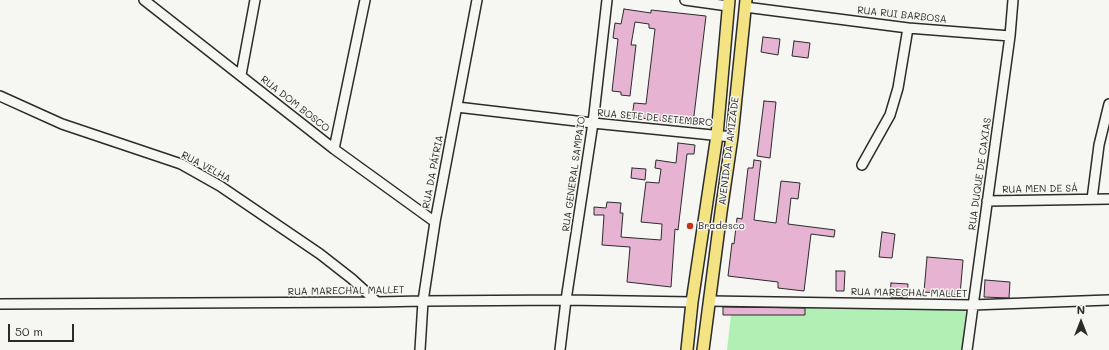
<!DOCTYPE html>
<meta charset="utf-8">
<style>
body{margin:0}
#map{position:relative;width:1109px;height:350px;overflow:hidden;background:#f6f6f2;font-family:Mali,sans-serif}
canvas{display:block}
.north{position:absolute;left:1061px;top:302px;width:40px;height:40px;-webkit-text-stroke:3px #f6f6f2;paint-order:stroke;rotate:0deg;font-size:11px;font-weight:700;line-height:16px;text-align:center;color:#2b2b2b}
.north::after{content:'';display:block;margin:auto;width:14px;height:18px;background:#2b2b2b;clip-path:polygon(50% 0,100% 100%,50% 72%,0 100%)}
.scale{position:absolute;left:8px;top:324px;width:66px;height:18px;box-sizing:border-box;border:2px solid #2b2b2b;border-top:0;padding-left:5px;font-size:12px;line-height:14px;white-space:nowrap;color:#2b2b2b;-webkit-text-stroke:3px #f6f6f2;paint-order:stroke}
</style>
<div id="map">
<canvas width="1109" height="350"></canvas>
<div class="north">N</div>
<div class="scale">50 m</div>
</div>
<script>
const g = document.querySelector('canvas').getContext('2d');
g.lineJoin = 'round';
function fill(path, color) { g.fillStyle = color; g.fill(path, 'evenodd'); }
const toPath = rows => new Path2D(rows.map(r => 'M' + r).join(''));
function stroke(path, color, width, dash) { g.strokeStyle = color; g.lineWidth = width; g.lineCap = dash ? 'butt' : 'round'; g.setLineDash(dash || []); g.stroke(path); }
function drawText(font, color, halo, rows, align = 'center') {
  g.font = font + ' Mali,sans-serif'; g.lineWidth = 3; g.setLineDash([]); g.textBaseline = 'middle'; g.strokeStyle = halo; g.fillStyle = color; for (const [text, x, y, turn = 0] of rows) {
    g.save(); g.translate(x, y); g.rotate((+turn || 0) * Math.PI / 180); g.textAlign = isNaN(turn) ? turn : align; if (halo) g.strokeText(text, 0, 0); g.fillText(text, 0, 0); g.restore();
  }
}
fill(toPath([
 [805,307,966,309,962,350,727,350,731,315,804,315]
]), '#b1efb5');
const building = toPath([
 [624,9,651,13,651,10,706,16,693,124,632,117,634,103,646,104,655,29,649,28,649,24,635,22,631,45,636,45,630,96,621,95,621,92,612,91,618,39,613,38,614,30,615,23,621,24,624,9],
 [763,37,780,39,778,55,761,52,763,37],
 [794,41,810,43,808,58,792,56,794,41],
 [764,101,776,102,770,158,757,156,764,101],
 [678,143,695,145,694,154,687,154,678,230,675,229,671,287,627,282,630,247,602,245,604,215,594,215,594,207,606,208,607,202,621,203,620,213,623,213,621,237,661,240,662,224,641,222,646,182,659,183,661,169,655,168,656,160,676,163,678,143],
 [754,160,761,161,754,220,776,223,781,181,800,183,798,199,791,198,788,224,835,230,834,237,811,234,804,291,778,288,778,282,728,276,732,243,734,244,737,218,742,219,748,168,753,168,754,160],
 [632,168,646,169,645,180,631,178,632,168],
 [882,232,895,234,892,258,879,257,882,232],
 [927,257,963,260,960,295,924,292,927,257],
 [836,271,845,271,844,291,836,291,836,271],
 [985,280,1010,282,1009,298,984,297,985,280],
 [891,283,908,284,907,298,890,297,891,283],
 [723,307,805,308,805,315,723,315,723,307]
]);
fill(building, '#e6b4d2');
stroke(building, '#2b2b2b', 1);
const minor = toPath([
 [144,0,334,149,435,222],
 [685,0,728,6],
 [745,7,908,28,1010,36],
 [241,75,255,0],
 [0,96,62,124,181,164,220,186,320,254,352,279,377,302],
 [457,107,593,123,732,137],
 [334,149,365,0],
 [862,165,890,115,898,88,908,28],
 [1092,199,1099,145,1109,104],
 [987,201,1109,199],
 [709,301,972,305,1109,300],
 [0,304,377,302,423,301,566,300,692,302],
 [420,350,423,301,435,222,477,0],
 [560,350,566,300,593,123,607,0],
 [967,350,1010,36,1013,0]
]);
const major = toPath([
 [687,350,692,302,717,135,729,0],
 [703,350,721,212,732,137,746,0]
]);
stroke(minor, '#2b2b2b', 12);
stroke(major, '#2b2b2b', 14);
stroke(minor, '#f6f6f2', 9);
stroke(major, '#f4e382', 11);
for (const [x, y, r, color] of [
 [690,226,4,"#c8321e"]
]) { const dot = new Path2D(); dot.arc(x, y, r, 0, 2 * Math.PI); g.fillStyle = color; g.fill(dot); stroke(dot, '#f6f6f2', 1.5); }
drawText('10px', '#2b2b2b', '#f6f6f2', [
 ["RUA RUI BARBOSA",902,15,6],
 ["RUA DOM BOSCO",295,104,38],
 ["RUA SETE DE SETEMBRO",655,118,5],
 ["AVENIDA DA AMIZADE",729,151,-83],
 ["RUA VELHA",206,167,28],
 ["RUA DA PÁTRIA",433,172,-79],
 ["RUA GENERAL SAMPAIO",574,174,-82],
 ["RUA DUQUE DE CAXIAS",980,174,-82],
 ["RUA MEN DE SÁ",1040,189,-1],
 ["RUA MARECHAL MALLET",346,291,-1],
 ["RUA MARECHAL MALLET",909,293,1]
]);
drawText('10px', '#2b2b2b', '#f6f6f2', [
 ["Bradesco",698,226]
], 'left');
</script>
